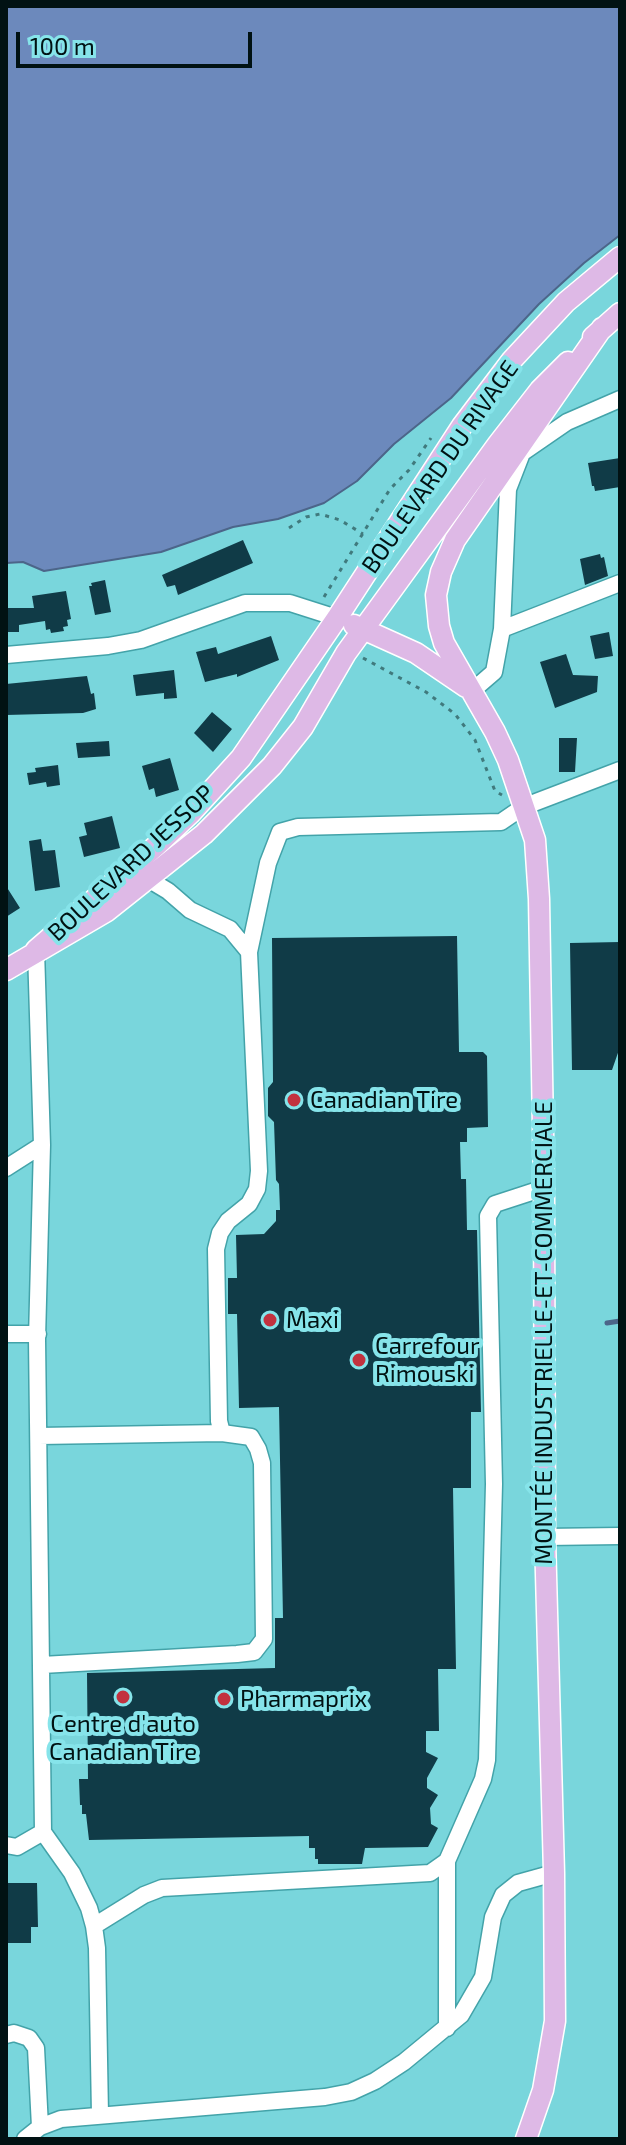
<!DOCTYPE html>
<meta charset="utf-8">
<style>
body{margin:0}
#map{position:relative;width:626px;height:2145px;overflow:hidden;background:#79d6dc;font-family:"Exo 2",sans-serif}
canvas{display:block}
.frame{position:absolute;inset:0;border:8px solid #011213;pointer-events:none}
.scale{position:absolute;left:16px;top:32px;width:236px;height:36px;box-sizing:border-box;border:4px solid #011213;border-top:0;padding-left:10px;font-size:24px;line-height:28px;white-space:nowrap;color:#011213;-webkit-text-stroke:6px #86e4ea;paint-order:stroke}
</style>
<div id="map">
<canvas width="626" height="2145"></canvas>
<div class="frame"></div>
<div class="scale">100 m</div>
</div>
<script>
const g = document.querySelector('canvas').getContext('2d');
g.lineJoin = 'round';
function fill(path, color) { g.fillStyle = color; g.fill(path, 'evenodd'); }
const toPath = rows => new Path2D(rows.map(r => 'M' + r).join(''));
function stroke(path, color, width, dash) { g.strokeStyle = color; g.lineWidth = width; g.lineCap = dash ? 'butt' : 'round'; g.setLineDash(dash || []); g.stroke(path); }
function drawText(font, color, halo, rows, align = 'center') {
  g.font = font + ' "Exo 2",sans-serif'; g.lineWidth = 8; g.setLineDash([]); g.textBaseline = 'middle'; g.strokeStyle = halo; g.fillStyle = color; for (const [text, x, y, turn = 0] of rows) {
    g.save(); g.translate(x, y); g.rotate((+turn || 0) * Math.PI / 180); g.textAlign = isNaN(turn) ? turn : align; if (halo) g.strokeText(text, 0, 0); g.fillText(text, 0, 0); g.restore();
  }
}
const water = toPath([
 [6,6,620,6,620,235,584,263,539,304,451,398,394,444,357,481,324,503,278,519,233,527,161,552,44,571,23,562,6,563,6,6]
]);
fill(water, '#6c89bc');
stroke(water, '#4c6589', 2);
stroke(toPath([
 [607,1323,620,1321]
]), '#4c6589', 5);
fill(toPath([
 [620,458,620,487,595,491,594,486,592,486,588,463],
 [243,540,253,563,178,595,175,585,167,587,162,575],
 [600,554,601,558,604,557,608,576,585,585,580,559],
 [105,580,111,612,95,615,89,586,92,586,91,583],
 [66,591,71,619,67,620,68,626,63,627,64,631,51,633,50,629,46,630,45,621,19,625,19,632,6,632,6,608,34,608,32,596],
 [609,632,613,656,595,659,590,636],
 [271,636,279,660,237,677,237,674,205,682,196,652,216,647,218,654],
 [566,654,573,675,598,676,597,692,555,708,540,662],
 [174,670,177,698,164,699,164,693,136,696,133,675],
 [87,676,91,694,94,693,96,709,83,713,6,715,6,684],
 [212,712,232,729,213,752,194,733],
 [559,738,577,738,575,772,559,772],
 [109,741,110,756,78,758,76,743],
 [170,758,179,790,156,797,154,788,149,790,142,766],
 [58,765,60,785,47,787,46,782,29,785,27,773,36,772,35,768],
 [112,816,120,848,84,857,79,837,87,835,84,823],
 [41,839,43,851,55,850,60,887,35,891,29,841],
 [6,886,20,908,6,917],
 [457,936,459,1052,483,1052,487,1056,488,1127,467,1128,467,1142,460,1142,461,1179,466,1179,467,1230,477,1230,481,1412,471,1412,471,1488,453,1488,456,1669,438,1669,439,1731,426,1731,426,1752,438,1758,427,1778,427,1788,438,1795,430,1808,431,1824,438,1828,428,1847,365,1848,362,1864,318,1864,318,1859,315,1859,315,1848,309,1848,309,1836,89,1840,86,1814,82,1814,82,1805,80,1805,79,1779,88,1779,87,1673,275,1668,275,1618,283,1618,279,1407,239,1408,237,1314,228,1314,228,1278,237,1278,236,1235,264,1234,276,1221,276,1210,280,1210,279,1184,276,1180,274,1122,268,1116,268,1088,273,1082,272,938],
 [620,942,620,1047,612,1070,572,1070,570,943],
 [6,1883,37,1883,38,1927,31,1927,31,1943,6,1943]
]), '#103b47');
const minor = toPath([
 [502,629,620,583],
 [6,655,108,646,141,640,245,603,290,603,337,618],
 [472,691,494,672,502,629,508,489,522,453,567,422,620,399],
 [36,950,42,1145,37,1339,43,1832,72,1873,89,1908,94,1926,97,1948,100,2115],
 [249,952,268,863,280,832,298,827,501,822,523,807,620,770],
 [6,1168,42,1145],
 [6,1334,38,1334],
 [39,1436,222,1433],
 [545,1537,620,1536],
 [42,1665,237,1654,254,1652,264,1639,262,1463,258,1449,251,1437,222,1433,219,1421,216,1249,220,1233,228,1221,249,1204,257,1189,259,1171,249,952,230,929,190,910,168,891,148,879],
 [6,1845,17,1847,43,1832],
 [447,1861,447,2028],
 [94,1926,144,1895,162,1888,430,1873,447,1861,483,1779,487,1760,494,1484,488,1216,495,1204,544,1188],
 [6,2035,14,2033,29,2038,36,2048,40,2127],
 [25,2139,40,2127,61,2119,325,2097,351,2092,375,2081,404,2062,461,2015,483,1977,493,1917,503,1895,518,1883,554,1873]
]);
const major = toPath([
 [593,337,620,313],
 [354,625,416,653,466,687],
 [36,950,156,846,190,814,241,758,337,618,462,426,512,360,566,302,620,257],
 [6,970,107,911,204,834,272,766,303,727,346,653,498,444,540,390,568,362],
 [526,2139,543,2090,555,2021,554,1873,545,1537,544,1188,539,899,535,840,508,760,495,732,444,643,439,626,436,595,441,572,455,540,602,328]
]);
stroke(minor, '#43a3a9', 19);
stroke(major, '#fff', 23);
stroke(toPath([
 [289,528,306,517,320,514,340,520,363,534],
 [324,597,390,489,409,470,431,438],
 [363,658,426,692,455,714,475,740,495,791,502,795]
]), '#407a7d', 3, [4, 6]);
stroke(minor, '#fff', 16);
stroke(major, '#deb9e6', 20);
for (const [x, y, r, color] of [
 [294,1100,8,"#c2323f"],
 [270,1320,8,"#c2323f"],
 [359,1360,8,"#c2323f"],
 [123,1697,8,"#c2323f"],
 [224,1699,8,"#c2323f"]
]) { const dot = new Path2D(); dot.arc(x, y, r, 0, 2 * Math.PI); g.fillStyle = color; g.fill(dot); stroke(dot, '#86e4ea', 3); }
drawText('24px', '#011213', '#86e4ea', [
 ["BOULEVARD DU RIVAGE",440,467,-55],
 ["BOULEVARD JESSOP",131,863,-43],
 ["MONTÉE INDUSTRIELLE-ET-COMMERCIALE",544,1333,-90]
]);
drawText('24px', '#011213', '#86e4ea', [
 ["Canadian Tire",310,1100],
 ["Maxi",286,1320],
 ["Carrefour",375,1346],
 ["Rimouski",375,1374],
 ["Pharmaprix",240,1699],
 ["Centre d'auto",123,1724,"center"],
 ["Canadian Tire",123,1752,"center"]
], 'left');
</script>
